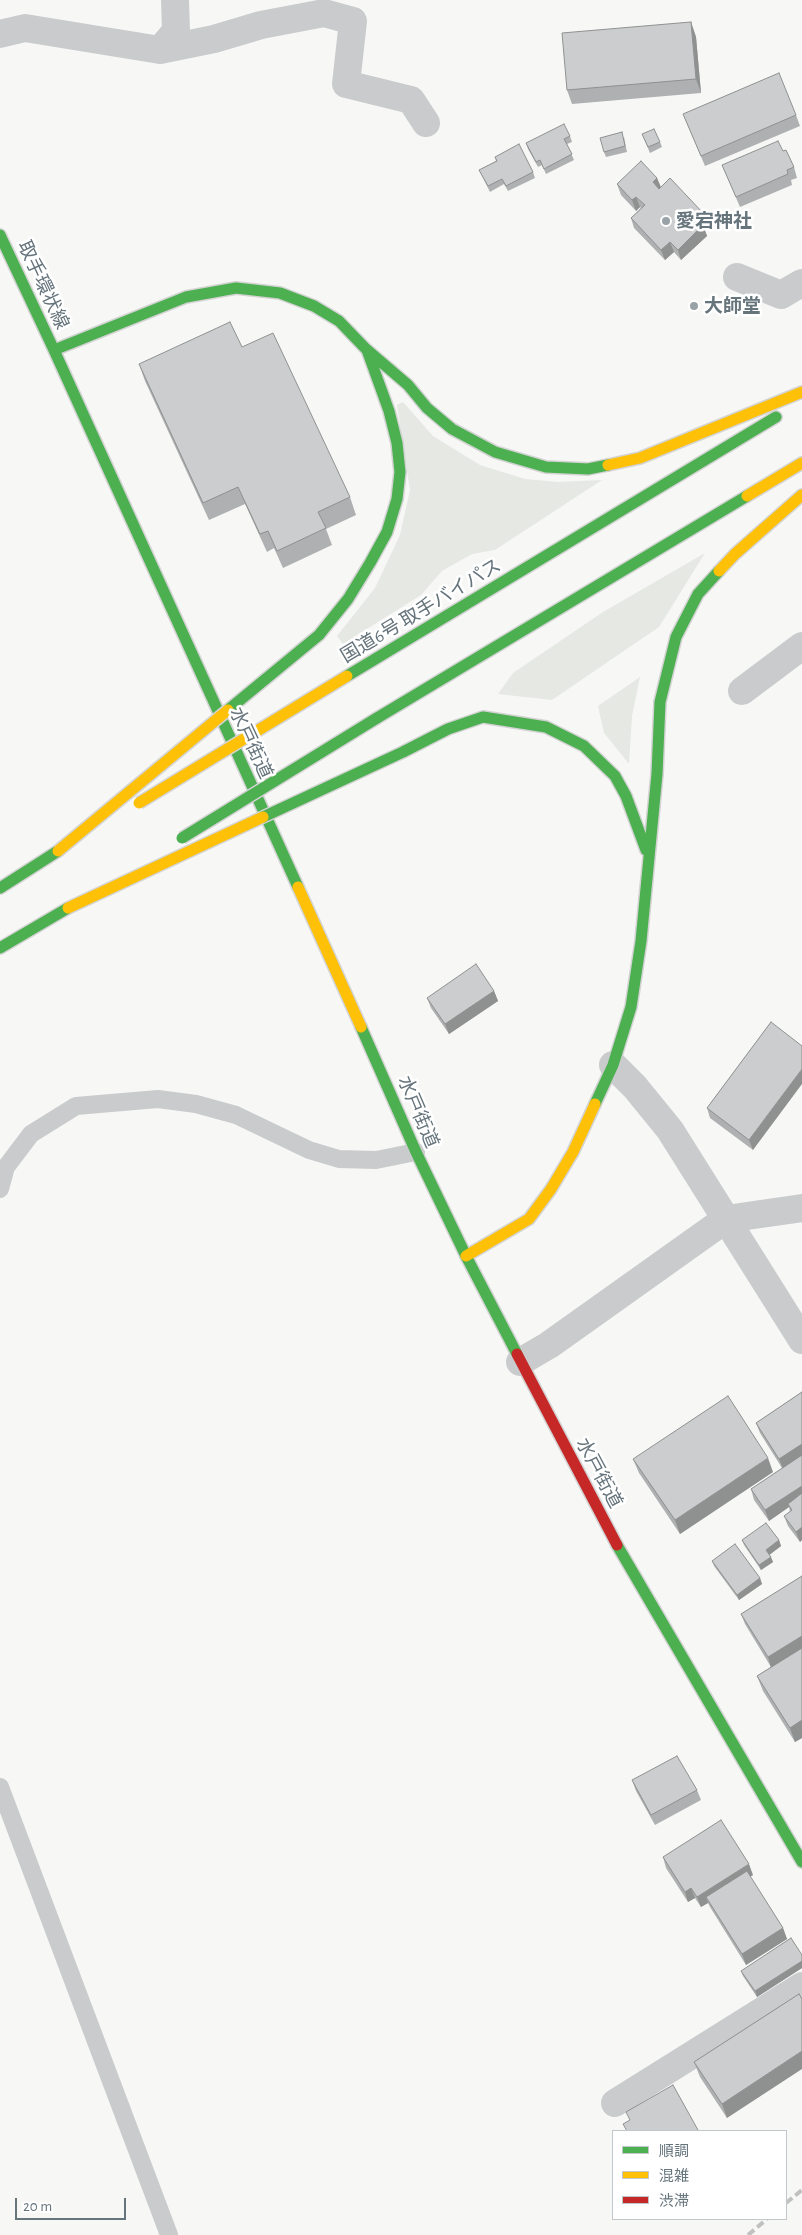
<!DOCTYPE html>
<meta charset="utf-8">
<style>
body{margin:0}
#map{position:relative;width:802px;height:2235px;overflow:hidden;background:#f7f7f6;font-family:"Alegreya Sans","Noto Sans JP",sans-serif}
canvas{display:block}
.legend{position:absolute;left:612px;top:2130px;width:175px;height:90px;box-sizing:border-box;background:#fff;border:1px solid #c2c7cb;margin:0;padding:6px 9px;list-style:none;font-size:15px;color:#66747c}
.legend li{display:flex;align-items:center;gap:10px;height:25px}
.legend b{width:25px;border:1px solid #c2c7cb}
.scale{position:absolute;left:15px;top:2198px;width:111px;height:22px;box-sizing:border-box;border:2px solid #66747c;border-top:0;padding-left:6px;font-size:15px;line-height:18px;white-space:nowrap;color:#66747c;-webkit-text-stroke:4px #fff;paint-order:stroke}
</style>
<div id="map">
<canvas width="802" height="2235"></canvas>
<ul class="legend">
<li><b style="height:6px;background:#4caf50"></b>順調</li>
<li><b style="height:6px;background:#ffc107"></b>混雑</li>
<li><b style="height:6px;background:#c62828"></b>渋滞</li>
</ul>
<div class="scale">20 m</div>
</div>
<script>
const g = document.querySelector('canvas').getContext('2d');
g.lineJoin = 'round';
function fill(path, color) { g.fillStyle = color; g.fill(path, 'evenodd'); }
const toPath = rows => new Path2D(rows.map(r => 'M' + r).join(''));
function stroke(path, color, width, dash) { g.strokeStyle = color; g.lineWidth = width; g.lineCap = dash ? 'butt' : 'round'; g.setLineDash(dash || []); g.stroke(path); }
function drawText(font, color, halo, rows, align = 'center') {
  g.font = font + ' "Alegreya Sans","Noto Sans JP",sans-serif'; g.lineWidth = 5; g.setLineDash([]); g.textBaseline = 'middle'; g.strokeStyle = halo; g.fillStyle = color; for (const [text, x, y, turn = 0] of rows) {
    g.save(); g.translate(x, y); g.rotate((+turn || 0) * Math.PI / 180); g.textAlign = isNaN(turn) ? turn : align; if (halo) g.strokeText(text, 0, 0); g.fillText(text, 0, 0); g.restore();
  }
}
fill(toPath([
 [403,402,433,436,480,465,525,479,558,482,602,480,495,550,472,554,442,571,421,595,343,644,337,636,375,588,400,535,410,490,397,405],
 [705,553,659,627,552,700,498,694,513,673,603,612],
 [640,677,632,716,629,764,604,733,598,706]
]), '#e6e8e4');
const fast = toPath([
 [0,235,54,350],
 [54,350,298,887],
 [54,350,186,297,236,288,280,293,314,306,339,321,366,349,408,385,427,408,452,429,495,452,546,467,588,469,608,465],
 [319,635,348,599,370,563,387,532,397,499,400,472,397,443,389,411,367,350],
 [347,676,776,417],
 [377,718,747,496],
 [403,752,448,729,483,717,546,727,584,746,615,776,626,796,646,850],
 [0,888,58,851],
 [0,948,68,908],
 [361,1027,416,1152,466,1256,517,1354],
 [595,1104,613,1065,631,1007,641,941,657,774,660,702,676,637,698,594,719,571],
 [617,1545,802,1862]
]);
const slow = toPath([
 [608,465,640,458,802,392],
 [747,496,802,463],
 [719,571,735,554,802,495],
 [298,887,361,1027],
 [466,1256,529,1219,551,1189,573,1152,595,1104]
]);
const jam = toPath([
 [517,1354,617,1545]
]);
stroke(fast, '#d3d3d3', 14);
stroke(slow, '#d3d3d3', 14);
stroke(jam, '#d3d3d3', 14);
stroke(toPath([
 [0,1189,6,1167,31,1134,76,1106,158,1099,196,1104,236,1115,309,1150,339,1159,376,1160,416,1152],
 [0,1787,169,2235]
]), '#c9cbcc', 18);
stroke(toPath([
 [0,34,25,28,160,50,176,31,175,0],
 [160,50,214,39,261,25,324,13,353,21,346,84,411,100,426,123],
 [737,277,781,295,802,283],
 [742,691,802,646],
 [613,1065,635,1087,670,1130,802,1340],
 [520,1362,549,1345,726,1219,802,1208],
 [615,2103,802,1986]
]), '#c9cbcc', 28);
stroke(fast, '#4caf50', 11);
stroke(slow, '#ffc107', 11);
stroke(jam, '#c62828', 11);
stroke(toPath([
 [786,2203,802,2190],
 [748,2235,767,2219]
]), '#c0c1c1', 4, [8, 4]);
const fastBridge = toPath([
 [228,710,319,635],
 [263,817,403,752],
 [182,838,377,718]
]);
const slowBridge = toPath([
 [139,803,347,676],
 [58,851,228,710],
 [68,908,263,817]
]);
stroke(fastBridge, '#d3d3d3', 14, []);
stroke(slowBridge, '#d3d3d3', 14, []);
stroke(fastBridge, '#4caf50', 11);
stroke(slowBridge, '#ffc107', 11);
fill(toPath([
 [691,22,696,37,701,93,572,104,567,90],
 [683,114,796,115,800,126,705,166],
 [642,134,660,142,662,147,650,153],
 [570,136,572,142,567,144,574,160,546,174,542,165,538,167,528,149,526,143],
 [624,137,627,152,606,157,604,152],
 [783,151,794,167,797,178,791,180,792,185,740,207,722,165],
 [495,157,533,172,535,178,508,191,504,184,490,192,479,170,496,161],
 [657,178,661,187,708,224,704,228,707,236,681,260,674,252,665,260,634,228,631,218,641,208,640,207,636,211,621,195,617,184],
 [242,347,350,497,356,515,326,529,332,545,283,568,274,548,267,552,245,504,209,520,145,381,139,364],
 [494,991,498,1001,449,1034,431,1008,427,998],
 [771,1022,753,1150,710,1118,707,1108],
 [802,1392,802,1540,800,1542,788,1526,784,1516,790,1512,789,1507,769,1521,754,1500,751,1489,782,1468,760,1433,756,1423],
 [633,1459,773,1472,680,1534,639,1473],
 [742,1540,779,1540,781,1546,769,1555,773,1562,761,1570,744,1545],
 [712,1561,760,1578,762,1584,739,1600,714,1566],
 [802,1576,802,1738,795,1742,763,1691,757,1676,771,1667,745,1624,741,1614],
 [632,1780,697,1790,701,1800,655,1825,636,1791],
 [663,1857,753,1875,750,1877,783,1928,787,1939,746,1965,710,1907,708,1903,701,1907,695,1898,688,1902,666,1868],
 [802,1955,802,1968,757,1997,743,1976,741,1971],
 [799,1994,727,2118,700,2077,694,2062]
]), '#afb0b1');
fill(toPath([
 [691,22,696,37,701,93,696,79],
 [657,178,661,188,657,193,653,182],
 [636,197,640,207,636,211,632,200],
 [704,214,708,224,704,228,707,236,681,260,678,250,698,220],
 [670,242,674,252,665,260,661,250],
 [494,991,498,1001,449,1034,445,1024],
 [802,1069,802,1084,753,1150,749,1140],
 [802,1444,802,1457,783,1469,779,1459],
 [768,1458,773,1472,680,1534,675,1520],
 [802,1486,802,1498,788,1504,789,1507,769,1521,765,1510],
 [802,1527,802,1540,800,1542,796,1532],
 [779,1540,781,1546,768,1556,766,1550],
 [771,1557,773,1562,761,1570,759,1565],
 [760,1578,762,1584,739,1600,737,1595],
 [802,1636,802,1649,771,1668,768,1657],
 [802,1720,802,1738,795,1742,790,1728],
 [749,1864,753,1875,709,1902,706,1897,708,1903,701,1907,697,1897],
 [691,1888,695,1898,688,1902,685,1892],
 [783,1928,787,1939,746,1965,742,1954],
 [802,1961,802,1968,757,1997,755,1991],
 [802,2051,802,2069,727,2118,722,2104]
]), '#8f9090');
const building = toPath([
 [691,22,696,79,567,90,562,33,691,22],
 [779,73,796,115,701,156,683,114,779,73],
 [564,124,570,136,564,139,572,154,544,169,540,160,536,162,526,143,564,124],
 [654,129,660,142,648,147,642,134,654,129],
 [622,132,625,146,604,152,600,138,622,132],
 [778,141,783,151,786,150,794,167,787,170,788,174,736,197,722,165,778,141],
 [519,144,533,172,506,186,502,179,488,186,479,170,497,161,495,157,519,144],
 [641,161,657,178,653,182,659,189,670,178,704,214,698,220,703,225,678,250,670,242,661,250,631,218,645,205,636,197,632,200,617,184,641,161],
 [230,322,242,347,273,333,350,497,318,512,326,528,277,551,268,531,260,534,238,487,203,503,139,364,230,322],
 [476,964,494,991,445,1024,427,998,476,964],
 [771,1022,802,1046,802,1069,749,1140,707,1108,771,1022],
 [802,1392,802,1444,779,1459,756,1423,802,1392],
 [728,1396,768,1458,675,1520,633,1459,728,1396],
 [802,1455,802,1486,765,1510,751,1489,802,1455],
 [802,1493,802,1527,796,1532,784,1516,792,1510,788,1504,802,1493],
 [766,1523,779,1540,766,1550,771,1557,759,1565,742,1540,766,1523],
 [735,1544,760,1578,737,1595,712,1561,735,1544],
 [802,1576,802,1636,768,1657,741,1614,802,1576],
 [802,1648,802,1720,790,1728,757,1676,802,1648],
 [677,1756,697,1790,651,1815,632,1780,677,1756],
 [721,1820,749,1864,697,1897,691,1888,685,1892,663,1857,721,1820],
 [747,1871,783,1928,742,1954,706,1897,747,1871],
 [791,1938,802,1955,802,1961,755,1991,741,1971,791,1938],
 [799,1994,802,1999,802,2051,722,2104,694,2062,799,1994],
 [673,2085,698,2130,697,2131,627,2131,623,2124,630,2120,626,2112,673,2085]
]);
fill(building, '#cccdce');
stroke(building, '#8f9090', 1);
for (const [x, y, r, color] of [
 [666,221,5,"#99a2a7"],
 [694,306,5,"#99a2a7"]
]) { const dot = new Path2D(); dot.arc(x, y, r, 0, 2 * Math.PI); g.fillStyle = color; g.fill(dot); stroke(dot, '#fff', 2); }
drawText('bold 19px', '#66747c', '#fff', [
 ["愛宕神社",676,221],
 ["大師堂",704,306]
], 'left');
drawText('19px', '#66747c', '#fff', [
 ["取手環状線",43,285,65],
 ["国道6号 取手バイパス",421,611,-31],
 ["水戸街道",251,743,65],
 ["水戸街道",418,1112,67],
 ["水戸街道",599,1473,62]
]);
</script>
